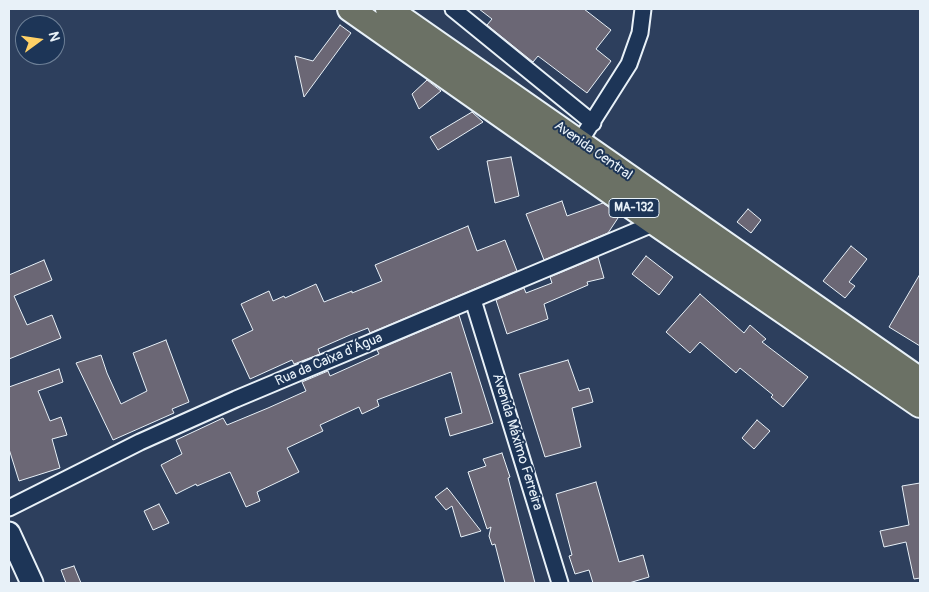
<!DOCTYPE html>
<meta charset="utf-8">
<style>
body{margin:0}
#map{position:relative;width:929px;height:592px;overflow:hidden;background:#2d3f5d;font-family:Pangolin,sans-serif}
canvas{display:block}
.frame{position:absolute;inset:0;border:10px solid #e8f1f8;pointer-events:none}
.north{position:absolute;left:15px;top:15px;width:50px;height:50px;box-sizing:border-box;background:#1d3557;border:1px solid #6e8097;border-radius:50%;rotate:76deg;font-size:14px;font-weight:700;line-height:20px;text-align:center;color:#e8f1f8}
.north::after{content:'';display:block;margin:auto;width:18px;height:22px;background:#ffd166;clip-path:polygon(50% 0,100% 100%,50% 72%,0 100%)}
</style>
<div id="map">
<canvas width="929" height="592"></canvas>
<div class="frame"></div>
<div class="north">N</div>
</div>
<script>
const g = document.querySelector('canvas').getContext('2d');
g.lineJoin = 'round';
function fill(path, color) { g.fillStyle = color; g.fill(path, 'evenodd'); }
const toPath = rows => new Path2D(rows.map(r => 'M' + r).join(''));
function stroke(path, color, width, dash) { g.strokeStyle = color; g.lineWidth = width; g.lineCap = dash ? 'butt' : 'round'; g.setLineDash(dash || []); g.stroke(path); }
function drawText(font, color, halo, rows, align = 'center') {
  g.font = font + ' Pangolin,sans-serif'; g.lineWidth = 4; g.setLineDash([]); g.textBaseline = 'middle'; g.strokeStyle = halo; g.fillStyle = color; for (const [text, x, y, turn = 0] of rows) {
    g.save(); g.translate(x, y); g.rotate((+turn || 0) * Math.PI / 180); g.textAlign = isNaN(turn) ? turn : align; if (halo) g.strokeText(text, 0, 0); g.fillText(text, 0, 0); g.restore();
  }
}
const building = toPath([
 [479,9,584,9,611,30,596,49,611,61,587,93,538,56,533,62,487,25,492,19,479,9],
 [340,25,351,33,304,97,295,56,313,61,340,25],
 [427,80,441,91,419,109,412,94,427,80],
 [472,112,483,122,438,150,430,137,472,112],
 [511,157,519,196,495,203,487,161,511,157],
 [562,201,567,216,603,203,620,215,608,233,544,260,526,214,562,201],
 [748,209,761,220,751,233,737,222,748,209],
 [468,226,477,251,505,240,517,271,370,333,368,328,350,335,318,349,320,354,294,364,292,360,250,379,232,340,253,330,241,304,269,291,273,301,284,296,285,298,316,284,324,302,352,291,352,293,382,281,375,265,468,226],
 [851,246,867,259,849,282,855,286,845,298,823,281,851,246],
 [646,256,673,277,659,295,632,274,646,256],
 [598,257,604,278,587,282,588,285,544,304,548,319,507,334,496,300,524,288,526,293,552,283,550,277,598,257],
 [44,260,52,280,14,296,27,325,52,315,61,338,9,359,9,275,44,260],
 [920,274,920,346,889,327,920,274],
 [700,294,744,333,750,325,766,339,762,342,808,377,783,407,771,397,773,395,740,368,736,373,700,342,690,353,666,332,700,294],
 [459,315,493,423,450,436,445,418,462,413,451,372,377,400,379,406,362,414,359,407,320,425,323,431,287,448,299,472,257,492,260,501,246,507,230,472,197,486,196,484,176,494,161,465,182,454,176,440,223,418,227,425,268,408,306,391,302,382,328,371,330,376,379,354,377,350,459,315],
 [166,340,189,402,172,409,174,413,113,440,76,363,101,355,107,373,121,404,147,391,133,353,166,340],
 [568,360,579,391,589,388,593,402,572,408,581,447,545,457,519,374,568,360],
 [59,369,63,382,38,391,50,421,61,417,67,435,52,439,60,468,19,481,9,449,9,387,59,369],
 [757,420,770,431,754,449,742,438,757,420],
 [502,453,510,477,508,478,535,583,505,583,495,544,492,545,489,536,491,527,487,529,468,472,486,466,483,459,502,453],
 [596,482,619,562,643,555,649,577,629,583,593,583,589,570,575,574,569,556,572,555,556,494,596,482],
 [920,483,920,578,914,579,906,542,884,547,880,531,909,525,902,486,920,483],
 [447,488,449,490,481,531,461,537,452,506,446,510,435,497,447,488],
 [159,504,169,523,153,530,144,511,159,504],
 [74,566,81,583,66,583,61,570,74,566]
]);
fill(building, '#6b6775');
stroke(building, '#e8f1f8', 1);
const street = toPath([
 [453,9,593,123],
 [575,149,629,64,640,33,643,9],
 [473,300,560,583],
 [9,508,140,442,236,399,655,223]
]);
const secondary = toPath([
 [9,533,32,583]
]);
const primary = toPath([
 [350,9,655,223,920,405],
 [388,9,920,380]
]);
stroke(street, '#e8f1f8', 19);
stroke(secondary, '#e8f1f8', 25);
stroke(primary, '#e8f1f8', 28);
stroke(street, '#1d3557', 15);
stroke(secondary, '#1d3557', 21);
stroke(primary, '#6b7165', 24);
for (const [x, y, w] of [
 [634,208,50]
]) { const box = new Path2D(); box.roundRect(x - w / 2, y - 9.5, w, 19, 4); g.fillStyle = '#1d3557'; g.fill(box); stroke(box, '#e8f1f8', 1); }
drawText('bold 12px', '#e8f1f8', null, [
 ["MA-132",634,208]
]);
drawText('14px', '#e8f1f8', '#1d3557', [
 ["Avenida Central",593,151,35],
 ["Rua da Caixa d'Água",329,360,-23],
 ["Avenida Máximo Ferreira",517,442,73]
]);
</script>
